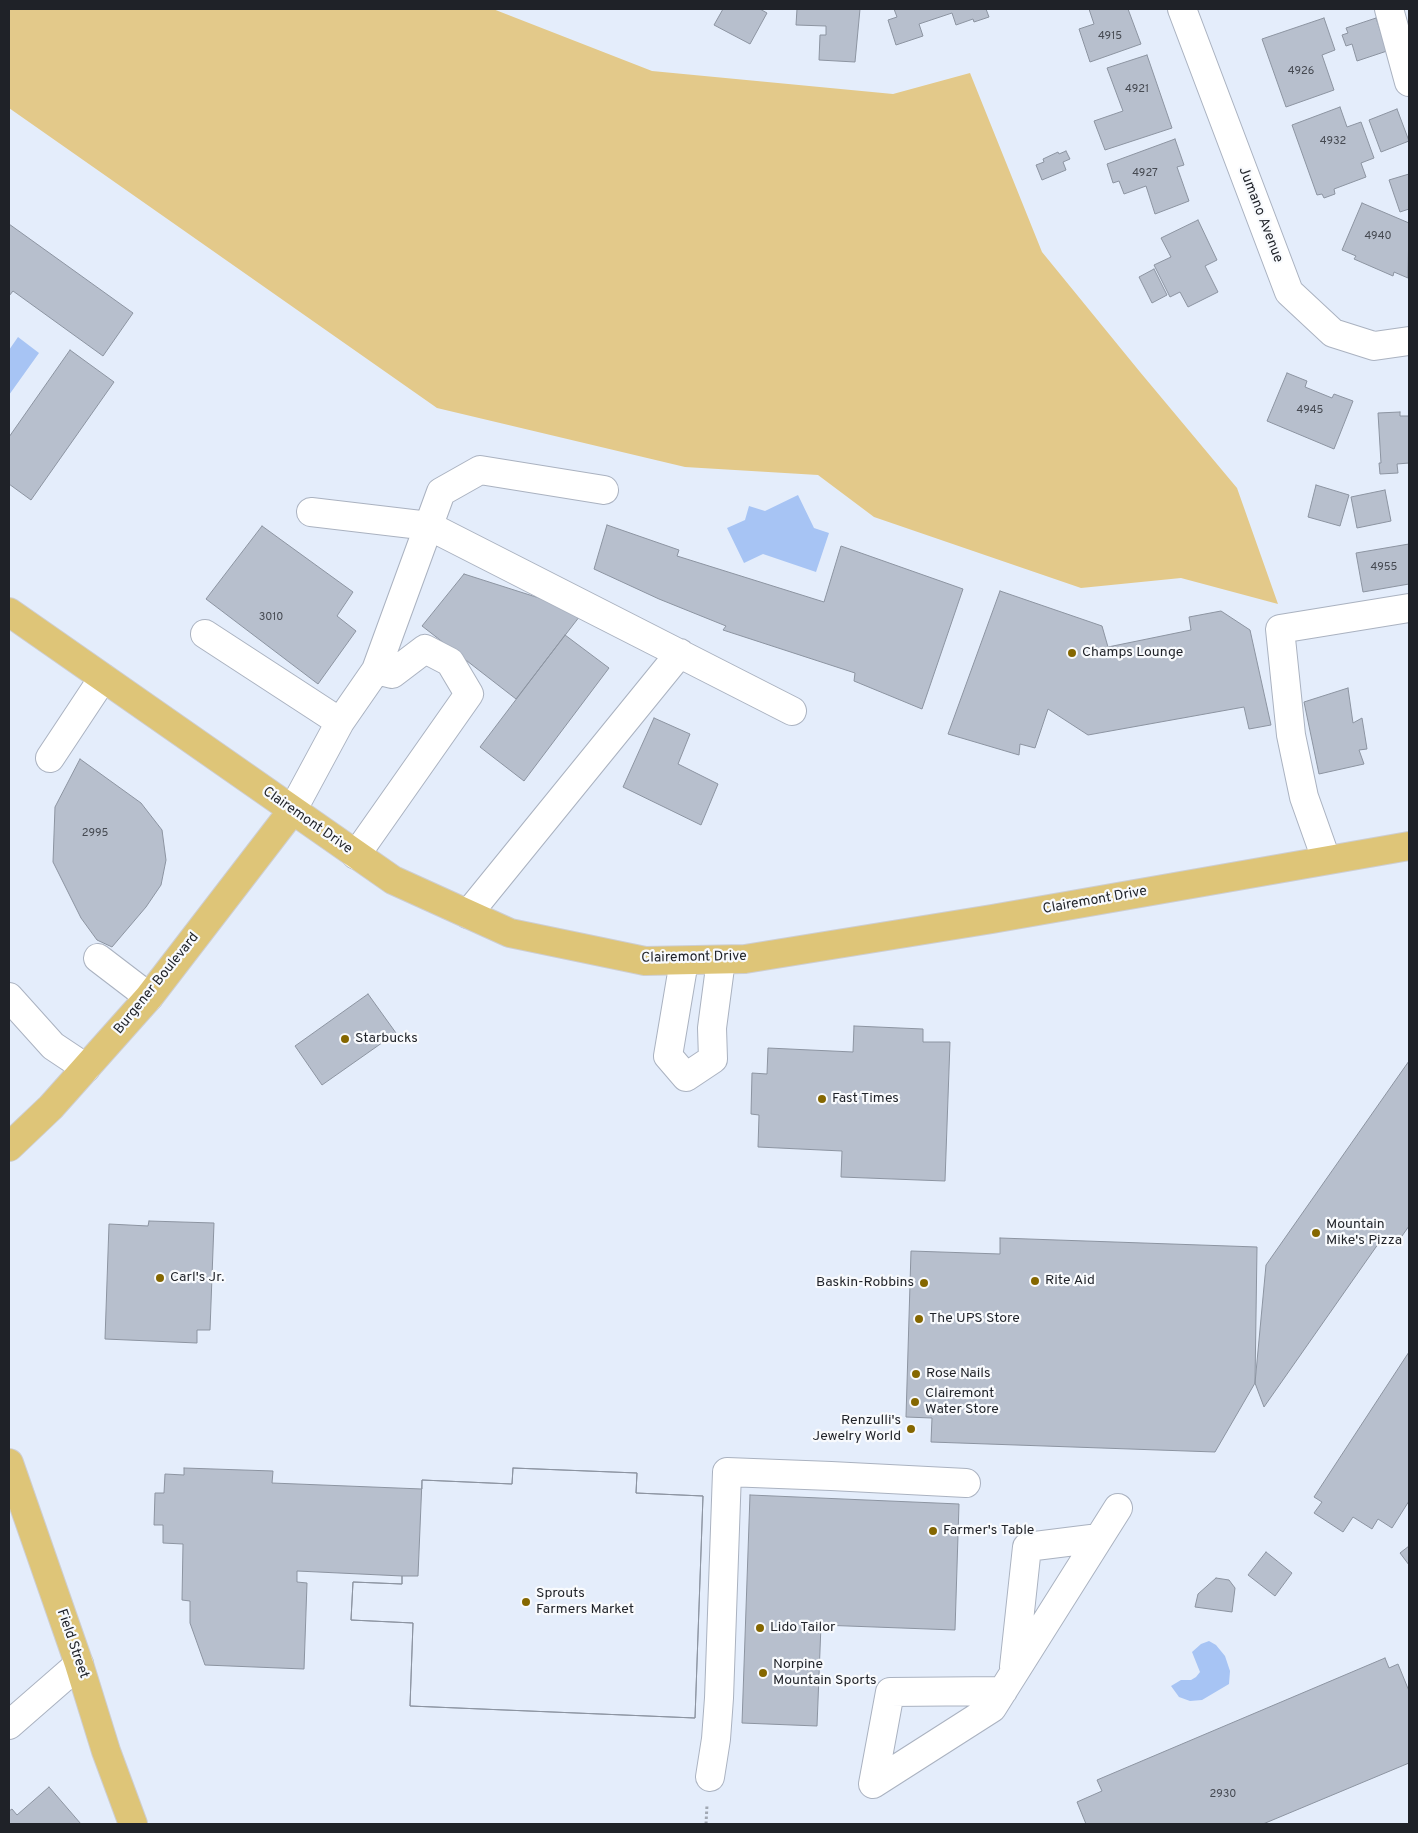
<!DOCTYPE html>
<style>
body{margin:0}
#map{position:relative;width:1418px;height:1833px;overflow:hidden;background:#e4edfb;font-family:Overpass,sans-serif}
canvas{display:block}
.frame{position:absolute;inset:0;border:10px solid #1f2228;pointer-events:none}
</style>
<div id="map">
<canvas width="1418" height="1833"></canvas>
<div class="frame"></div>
</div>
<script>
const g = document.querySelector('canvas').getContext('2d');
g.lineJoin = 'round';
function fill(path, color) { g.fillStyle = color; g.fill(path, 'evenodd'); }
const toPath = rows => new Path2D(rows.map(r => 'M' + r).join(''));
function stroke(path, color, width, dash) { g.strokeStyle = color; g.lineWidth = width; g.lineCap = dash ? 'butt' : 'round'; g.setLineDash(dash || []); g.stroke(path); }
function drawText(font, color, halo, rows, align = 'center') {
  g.font = font + ' Overpass,sans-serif'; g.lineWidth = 4.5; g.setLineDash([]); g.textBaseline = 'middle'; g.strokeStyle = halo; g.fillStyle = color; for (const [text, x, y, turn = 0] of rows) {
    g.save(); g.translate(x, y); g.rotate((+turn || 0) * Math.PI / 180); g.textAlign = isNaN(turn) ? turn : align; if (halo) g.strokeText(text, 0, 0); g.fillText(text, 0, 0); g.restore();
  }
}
fill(toPath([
 [9,9,493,9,652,71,893,94,970,73,1042,252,1140,372,1237,488,1278,604,1181,578,1081,588,874,517,818,475,685,467,437,408,9,108]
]), '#e3c98a');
fill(toPath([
 [18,337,39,353,9,395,9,350],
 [798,495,814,528,829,533,816,572,763,554,744,563,727,528,745,520,749,506,765,511],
 [1209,1641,1216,1645,1225,1656,1230,1671,1229,1684,1202,1700,1190,1701,1179,1697,1171,1686,1181,1680,1191,1680,1196,1677,1200,1672,1192,1652,1201,1644]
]), '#a7c4f4');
const building = toPath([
 [723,9,760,9,767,13,750,44,714,25,723,9],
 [797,9,860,9,855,62,819,60,820,35,826,35,826,26,796,25,797,9],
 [894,9,986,9,989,17,974,22,973,19,956,25,952,13,919,24,923,36,896,45,888,20,897,17,894,9],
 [1089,9,1128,9,1141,44,1090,62,1079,29,1094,24,1089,9],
 [1324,18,1335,50,1322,55,1334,90,1286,107,1262,39,1324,18],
 [1376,18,1387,51,1357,61,1352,44,1346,46,1342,35,1348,33,1346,28,1376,18],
 [1147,55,1172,128,1105,150,1094,121,1123,111,1107,68,1147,55],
 [1340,107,1347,127,1361,122,1374,158,1361,163,1366,177,1334,189,1335,194,1324,198,1322,194,1317,195,1292,125,1340,107],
 [1397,109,1409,141,1381,152,1369,120,1397,109],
 [1175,139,1184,165,1177,167,1189,201,1155,214,1146,186,1124,194,1119,181,1113,183,1107,164,1175,139],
 [1066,151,1070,159,1063,162,1066,170,1042,180,1036,165,1044,162,1043,159,1058,152,1059,154,1066,151],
 [1409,174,1409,209,1400,212,1389,180,1409,174],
 [1362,203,1409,223,1408,278,1394,272,1393,276,1354,259,1356,256,1342,250,1362,203],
 [1198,220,1217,260,1205,266,1218,292,1188,307,1180,292,1170,297,1154,265,1171,257,1161,238,1198,220],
 [9,224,133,313,103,356,13,291,9,296,9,224],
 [1154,269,1167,295,1152,303,1139,277,1154,269],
 [70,350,114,382,31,500,9,484,9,437,70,350],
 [1287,373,1307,381,1305,387,1332,398,1334,394,1353,401,1334,449,1267,421,1287,373],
 [1400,412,1400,416,1409,416,1409,463,1397,464,1398,473,1380,474,1379,463,1381,463,1378,413,1400,412],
 [1316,485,1349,495,1340,526,1308,517,1316,485],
 [1385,490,1391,521,1357,528,1351,497,1385,490],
 [607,525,679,550,677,556,824,602,841,546,963,589,922,709,854,681,855,673,723,630,726,626,659,599,594,569,607,525],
 [262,526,353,592,337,616,356,631,318,684,206,599,262,526],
 [1409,544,1409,584,1363,592,1356,553,1409,544],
 [464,574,583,612,516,699,422,626,464,574],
 [1000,591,1102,626,1108,647,1191,630,1189,617,1221,611,1250,630,1271,725,1249,729,1244,707,1088,735,1048,709,1035,748,1020,744,1019,755,948,734,1000,591],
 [565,635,609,668,524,781,480,747,565,635],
 [1348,688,1353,723,1362,718,1367,749,1359,750,1364,764,1319,774,1304,702,1348,688],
 [654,718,690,734,678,764,718,784,701,825,623,787,654,718],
 [80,759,141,803,162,830,166,860,161,885,146,907,112,947,97,940,81,918,53,862,55,807,80,759],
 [368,994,396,1033,322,1085,295,1046,368,994],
 [854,1026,923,1029,923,1042,950,1042,945,1181,841,1177,842,1151,758,1147,759,1115,751,1114,752,1073,767,1074,768,1048,853,1052,854,1026],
 [1409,1061,1409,1226,1395,1246,1383,1237,1264,1407,1255,1383,1266,1265,1409,1061],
 [149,1221,214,1223,210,1330,197,1330,197,1343,105,1339,109,1224,148,1226,149,1221],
 [1000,1238,1257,1247,1255,1383,1215,1452,931,1442,932,1418,906,1417,911,1251,1000,1254,1000,1238],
 [1409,1352,1409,1501,1392,1528,1378,1519,1372,1529,1353,1517,1343,1532,1314,1513,1322,1502,1314,1497,1409,1352],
 [184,1468,273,1471,272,1483,422,1489,422,1480,512,1484,513,1468,637,1473,636,1493,703,1496,695,1718,410,1706,413,1623,351,1620,353,1582,402,1584,402,1576,297,1571,297,1582,307,1583,304,1669,205,1665,190,1623,190,1601,182,1600,183,1544,163,1543,163,1525,154,1525,155,1493,164,1493,165,1474,184,1475,184,1468],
 [513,1468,637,1473,636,1493,703,1496,695,1718,410,1706,413,1623,351,1620,353,1582,402,1584,402,1576,418,1576,422,1480,512,1484,513,1468],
 [750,1495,959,1504,955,1630,821,1625,817,1726,742,1723,750,1495],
 [1409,1546,1409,1565,1400,1553,1409,1546],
 [1266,1552,1292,1573,1275,1596,1248,1575,1266,1552],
 [1216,1578,1229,1580,1235,1588,1232,1612,1195,1607,1198,1594,1216,1578],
 [1385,1658,1389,1668,1398,1664,1409,1691,1409,1763,1263,1824,1086,1824,1077,1802,1102,1791,1097,1780,1385,1658],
 [49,1787,81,1824,9,1824,9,1811,12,1809,17,1815,49,1787]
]);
fill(building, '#b7bfcd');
stroke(building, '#8c94a1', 1);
const minor = toPath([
 [1182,9,1289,292,1333,333,1374,346,1409,341],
 [1389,9,1409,82],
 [311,512,429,526,792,711],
 [205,634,340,722],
 [50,758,103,678],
 [292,811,340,722,376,670],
 [356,855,469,694,450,662,425,649,392,674,376,670,441,492,480,470,604,490],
 [1326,859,1304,797,1291,735,1280,629,1409,608],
 [468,914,680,653],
 [98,958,149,997],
 [684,961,668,1056,686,1077,713,1059,712,1028,721,960],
 [9,997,53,1046,86,1068],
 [1014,1667,1027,1547,1099,1538],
 [9,1725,79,1664],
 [710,1777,716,1739,719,1698,727,1472,831,1476,966,1483],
 [873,1784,992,1708,1118,1508],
 [873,1784,890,1692,1003,1691]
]);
const major = toPath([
 [9,612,393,880,510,933,645,961,745,959,992,919,1409,846],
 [9,1147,51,1107,149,997,292,811],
 [9,1463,79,1664,106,1751,133,1824]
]);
stroke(minor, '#aab2c0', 30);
stroke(major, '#ceced0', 30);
stroke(toPath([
 [706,1824,707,1805]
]), '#a1a8b3', 3, [2.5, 2.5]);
stroke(minor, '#fff', 28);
stroke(major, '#dec578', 28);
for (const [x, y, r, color] of [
 [1072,653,5,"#856700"],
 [345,1039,5,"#856700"],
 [822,1099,5,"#856700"],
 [1316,1233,5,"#856700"],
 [160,1278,5,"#856700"],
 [1035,1281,5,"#856700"],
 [924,1283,5,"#856700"],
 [919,1319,5,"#856700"],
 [916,1374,5,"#856700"],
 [915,1402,5,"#856700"],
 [911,1429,5,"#856700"],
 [933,1531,5,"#856700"],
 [526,1602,5,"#856700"],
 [760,1628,5,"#856700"],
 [763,1673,5,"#856700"]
]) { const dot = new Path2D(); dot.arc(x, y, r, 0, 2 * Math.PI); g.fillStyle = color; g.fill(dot); stroke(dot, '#f8fafd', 2); }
drawText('11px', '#454951', null, [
 ["4915",1110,37],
 ["4926",1301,72],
 ["4921",1137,90],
 ["4932",1333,142],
 ["4927",1145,174],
 ["4940",1378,237],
 ["4945",1310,411],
 ["4955",1384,568],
 ["3010",271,618],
 ["2995",95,834],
 ["2930",1223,1795]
]);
drawText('14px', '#1f2228', '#f8fafd', [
 ["Jumano Avenue",1260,215,69],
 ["Clairemont Drive",307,821,35],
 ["Clairemont Drive",1095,901,-10],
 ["Clairemont Drive",694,958,-1],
 ["Burgener Boulevard",157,984,-51],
 ["Field Street",72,1644,71]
]);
drawText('14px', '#1f2228', '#f8fafd', [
 ["Champs Lounge",1082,653],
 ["Starbucks",355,1039],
 ["Fast Times",832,1099],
 ["Mountain",1326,1225],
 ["Mike's Pizza",1326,1241],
 ["Carl's Jr.",170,1278],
 ["Rite Aid",1045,1281],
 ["Baskin-Robbins",914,1283,"right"],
 ["The UPS Store",929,1319],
 ["Rose Nails",926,1374],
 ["Clairemont",925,1394],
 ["Water Store",925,1410],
 ["Renzulli's",901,1421,"right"],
 ["Jewelry World",901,1437,"right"],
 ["Farmer's Table",943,1531],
 ["Sprouts",536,1594],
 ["Farmers Market",536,1610],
 ["Lido Tailor",770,1628],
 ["Norpine",773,1665],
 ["Mountain Sports",773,1681]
], 'left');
</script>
